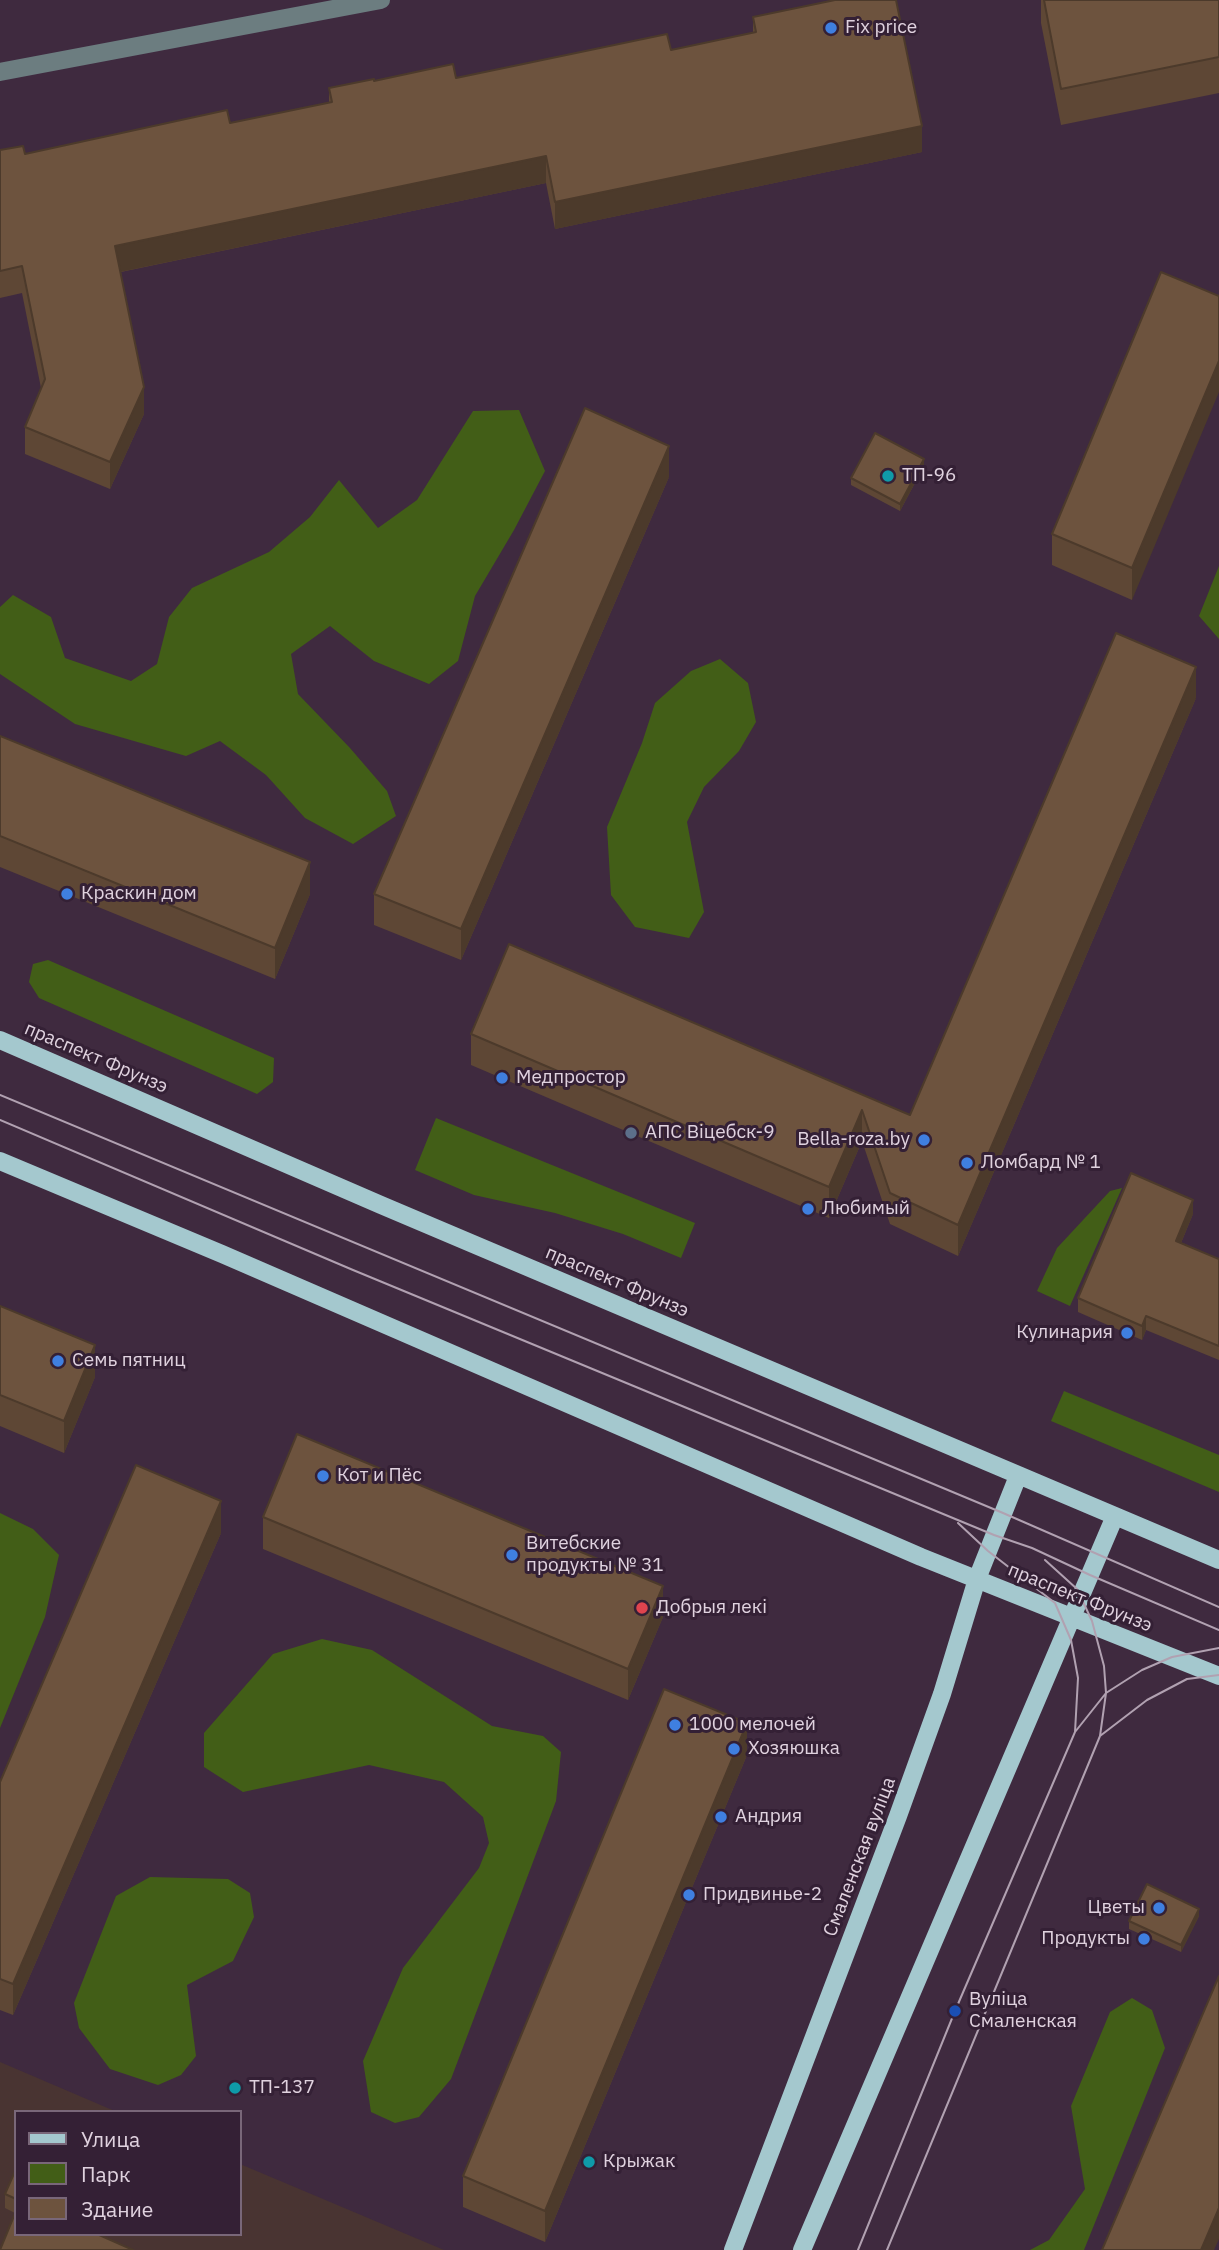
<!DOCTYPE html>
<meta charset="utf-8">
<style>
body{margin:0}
#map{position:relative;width:1219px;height:2250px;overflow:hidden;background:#3f2a3f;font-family:"IBM Plex Sans",sans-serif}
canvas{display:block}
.legend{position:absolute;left:14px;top:2110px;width:228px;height:126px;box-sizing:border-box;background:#342035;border:2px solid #796779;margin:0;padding:9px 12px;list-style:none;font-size:21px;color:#e0d2df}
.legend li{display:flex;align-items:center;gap:14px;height:35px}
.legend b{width:35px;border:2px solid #796779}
</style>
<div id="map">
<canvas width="1219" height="2250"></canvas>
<ul class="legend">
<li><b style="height:9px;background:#a4c8ce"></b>Улица</li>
<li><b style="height:19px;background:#425e17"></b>Парк</li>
<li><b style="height:19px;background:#6d533e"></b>Здание</li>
</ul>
</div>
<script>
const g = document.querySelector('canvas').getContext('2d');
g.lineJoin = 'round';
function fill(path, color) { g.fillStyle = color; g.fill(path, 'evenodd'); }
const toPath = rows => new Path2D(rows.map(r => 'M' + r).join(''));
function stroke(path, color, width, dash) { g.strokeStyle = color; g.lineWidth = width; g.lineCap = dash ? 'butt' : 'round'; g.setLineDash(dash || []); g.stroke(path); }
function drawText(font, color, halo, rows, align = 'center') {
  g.font = font + ' "IBM Plex Sans",sans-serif'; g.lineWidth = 6; g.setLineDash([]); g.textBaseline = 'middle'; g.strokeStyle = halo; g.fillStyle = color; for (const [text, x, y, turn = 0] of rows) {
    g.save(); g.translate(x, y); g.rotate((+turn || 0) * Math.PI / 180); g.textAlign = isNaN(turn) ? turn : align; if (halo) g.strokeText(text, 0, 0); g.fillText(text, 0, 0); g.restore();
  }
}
fill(toPath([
 [0,2062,117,2112,16,2112,16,2234,240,2234,240,2164,444,2250,0,2250]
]), '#493432');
fill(toPath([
 [519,410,545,471,514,530,475,596,458,661,429,684,374,661,330,626,291,654,298,694,350,748,387,791,396,816,353,844,305,818,266,775,220,741,186,756,75,724,0,674,0,607,13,595,51,617,65,658,131,681,157,664,169,617,192,588,269,552,310,517,339,480,378,528,417,500,473,411],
 [1219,566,1219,639,1199,616],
 [720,659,748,683,756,722,739,751,704,787,687,822,704,912,689,938,635,927,611,895,607,827,642,743,655,703,691,671],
 [48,960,274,1058,273,1082,257,1094,39,998,29,982,33,964],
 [436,1118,695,1223,681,1258,623,1234,555,1213,474,1195,415,1170],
 [1122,1188,1070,1306,1037,1291,1057,1248,1110,1191],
 [1064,1391,1219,1455,1219,1492,1051,1421],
 [0,1513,33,1529,59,1555,45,1617,0,1728],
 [322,1639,372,1650,492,1726,543,1736,561,1752,556,1801,451,2079,419,2117,395,2123,371,2112,363,2061,403,1968,479,1868,489,1843,483,1817,444,1782,369,1765,243,1792,204,1767,204,1733,273,1654],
 [150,1877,228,1879,250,1893,254,1917,233,1961,187,1985,196,2056,181,2075,158,2085,110,2069,79,2028,74,2003,116,1896],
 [1132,1998,1152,2010,1165,2048,1084,2250,1030,2250,1049,2240,1085,2189,1071,2106,1110,2012]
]), '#425e17');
stroke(toPath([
 [0,72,381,0]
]), '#6c7d80', 18);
stroke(toPath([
 [0,1040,381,1205,1219,1560],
 [0,1161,222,1254,921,1557,1219,1676],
 [733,2250,898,1816,942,1694,977,1579,1018,1476],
 [802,2250,1115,1516]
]), '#a4c8ce', 18);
stroke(toPath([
 [0,1095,1003,1513,1219,1607],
 [0,1120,353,1270,994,1535,1032,1548,1090,1575,1219,1630],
 [1075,1732,1106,1693,1142,1670,1172,1657,1219,1648],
 [1100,1736,1147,1700,1187,1679,1219,1675],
 [858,2250,955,2011,1075,1732,1078,1678,1071,1640,1055,1603,988,1551,958,1523],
 [887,2250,1100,1736,1106,1693,1104,1666,1092,1621,1077,1589,1045,1560]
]), '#b1a1b1', 2);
fill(toPath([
 [1041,0,1219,0,1219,93,1061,125,1041,23],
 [753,17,922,152,555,229,546,183,121,272,144,414,110,489,25,454,25,427,41,388,22,293,0,298,0,150,25,154,230,123,329,103,329,88,374,81,456,78,671,50,753,33],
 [1161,272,1132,600,1052,565,1052,534],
 [924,466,900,511,851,485,851,478],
 [669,477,461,960,374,925,374,894],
 [1196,698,958,1256,890,1224,862,1141,829,1218,471,1065,471,1034,910,1115],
 [0,736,310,894,275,979,0,867],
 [1193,1214,1181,1243,1219,1259,1219,1360,1146,1330,1142,1340,1078,1312,1078,1298],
 [0,1306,95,1377,64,1453,0,1426],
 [263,1517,663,1617,628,1700,263,1549],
 [221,1533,13,2015,0,2010,0,1782],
 [747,1755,545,2242,463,2207,463,2176],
 [1199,1916,1181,1952,1129,1929,1129,1921],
 [16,2169,16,2234,15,2213,5,2208,5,2194]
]), '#5e4735');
fill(toPath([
 [922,126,922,152,555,229,555,202],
 [546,156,546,183,115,273,115,246],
 [1219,361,1219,392,1132,600,1132,568],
 [144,387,144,414,110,489,110,462],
 [669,446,669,477,461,960,461,929],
 [924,459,924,466,900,511,900,504],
 [1196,667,1196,698,958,1256,958,1225],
 [310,862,310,894,275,979,275,948],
 [862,1110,862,1141,829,1218,829,1187],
 [1193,1200,1193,1214,1176,1255,1176,1241],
 [1146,1316,1146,1330,1142,1340,1142,1326],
 [95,1345,95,1377,64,1453,64,1421],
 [221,1501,221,1533,13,2015,13,1984],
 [663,1586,663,1617,628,1700,628,1669],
 [747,1723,747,1755,545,2242,545,2211],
 [1199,1909,1199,1916,1181,1952,1181,1945],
 [1219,2208,1219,2239,1214,2250,1201,2250]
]), '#4c3a2b');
const building = toPath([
 [835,0,896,0,922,126,555,202,546,156,115,246,144,387,110,462,25,427,45,379,22,266,0,271,0,150,23,146,25,154,227,110,230,123,332,102,329,88,374,79,374,81,453,64,456,78,667,34,671,50,756,32,753,17,835,0],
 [1044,0,1219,0,1219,57,1061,89,1044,0],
 [1161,272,1219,296,1219,361,1132,568,1052,534,1161,272],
 [585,408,669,446,461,929,374,894,585,408],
 [875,433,924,459,900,504,851,478,875,433],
 [1116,633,1196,667,958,1225,890,1193,862,1110,829,1187,471,1034,509,944,910,1115,1116,633],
 [0,736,310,862,275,948,0,836,0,736],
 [1131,1173,1193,1200,1176,1241,1219,1259,1219,1346,1146,1316,1142,1326,1078,1298,1131,1173],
 [0,1306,95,1345,64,1421,0,1395,0,1306],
 [297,1434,663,1586,628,1669,263,1517,297,1434],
 [136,1465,221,1501,13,1984,0,1979,0,1782,136,1465],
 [664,1689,747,1723,545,2211,463,2176,664,1689],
 [1147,1884,1199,1909,1181,1945,1129,1921,1147,1884],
 [1219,1976,1219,2208,1201,2250,1102,2250,1219,1976],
 [16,2169,16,2199,5,2194,16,2169],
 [16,2211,16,2234,97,2234,133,2250,0,2250,16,2211]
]);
fill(building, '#6d533e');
stroke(building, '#4c3a2b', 2);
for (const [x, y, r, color] of [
 [831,28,7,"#3f7fe0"],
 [888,476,7,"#0f9aa8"],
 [67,894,7,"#3f7fe0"],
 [502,1078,7,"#3f7fe0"],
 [631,1133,7,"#5c6f8a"],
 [924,1140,7,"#3f7fe0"],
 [967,1163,7,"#3f7fe0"],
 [808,1209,7,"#3f7fe0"],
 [1127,1333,7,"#3f7fe0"],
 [58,1361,7,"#3f7fe0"],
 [323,1476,7,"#3f7fe0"],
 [512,1555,7,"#3f7fe0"],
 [642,1608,7,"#e0444e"],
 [675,1725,7,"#3f7fe0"],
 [734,1749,7,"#3f7fe0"],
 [721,1817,7,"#3f7fe0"],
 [689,1895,7,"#3f7fe0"],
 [1159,1908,7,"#3f7fe0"],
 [1144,1939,7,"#3f7fe0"],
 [955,2011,7,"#1a4fb4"],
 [235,2088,7,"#0f9aa8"],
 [589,2162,7,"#0f9aa8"]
]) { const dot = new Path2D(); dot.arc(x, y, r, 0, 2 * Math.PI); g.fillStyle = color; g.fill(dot); stroke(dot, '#342035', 2.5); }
drawText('19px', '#e0d2df', '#342035', [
 ["Fix price",845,28],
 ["ТП-96",902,476],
 ["Краскин дом",81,894],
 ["Медпростор",516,1078],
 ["АПС Віцебск-9",645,1133],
 ["Bella-roza.by",910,1140,"right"],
 ["Ломбард № 1",981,1163],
 ["Любимый",822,1209],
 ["Кулинария",1113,1333,"right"],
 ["Семь пятниц",72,1361],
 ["Кот и Пёс",337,1476],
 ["Витебские",526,1544],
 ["продукты № 31",526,1566],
 ["Добрыя лекі",656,1608],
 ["1000 мелочей",689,1725],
 ["Хозяюшка",748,1749],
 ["Андрия",735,1817],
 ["Придвинье-2",703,1895],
 ["Цветы",1145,1908,"right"],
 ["Продукты",1130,1939,"right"],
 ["Вуліца",969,2000],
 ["Смаленская",969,2022],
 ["ТП-137",249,2088],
 ["Крыжак",603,2162]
], 'left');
drawText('19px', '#e0d2df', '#342035', [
 ["праспект Фрунзэ",96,1058,23],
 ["праспект Фрунзэ",617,1282,23],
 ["праспект Фрунзэ",1080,1598,22],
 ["Смаленская вуліца",860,1857,-69]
]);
</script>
